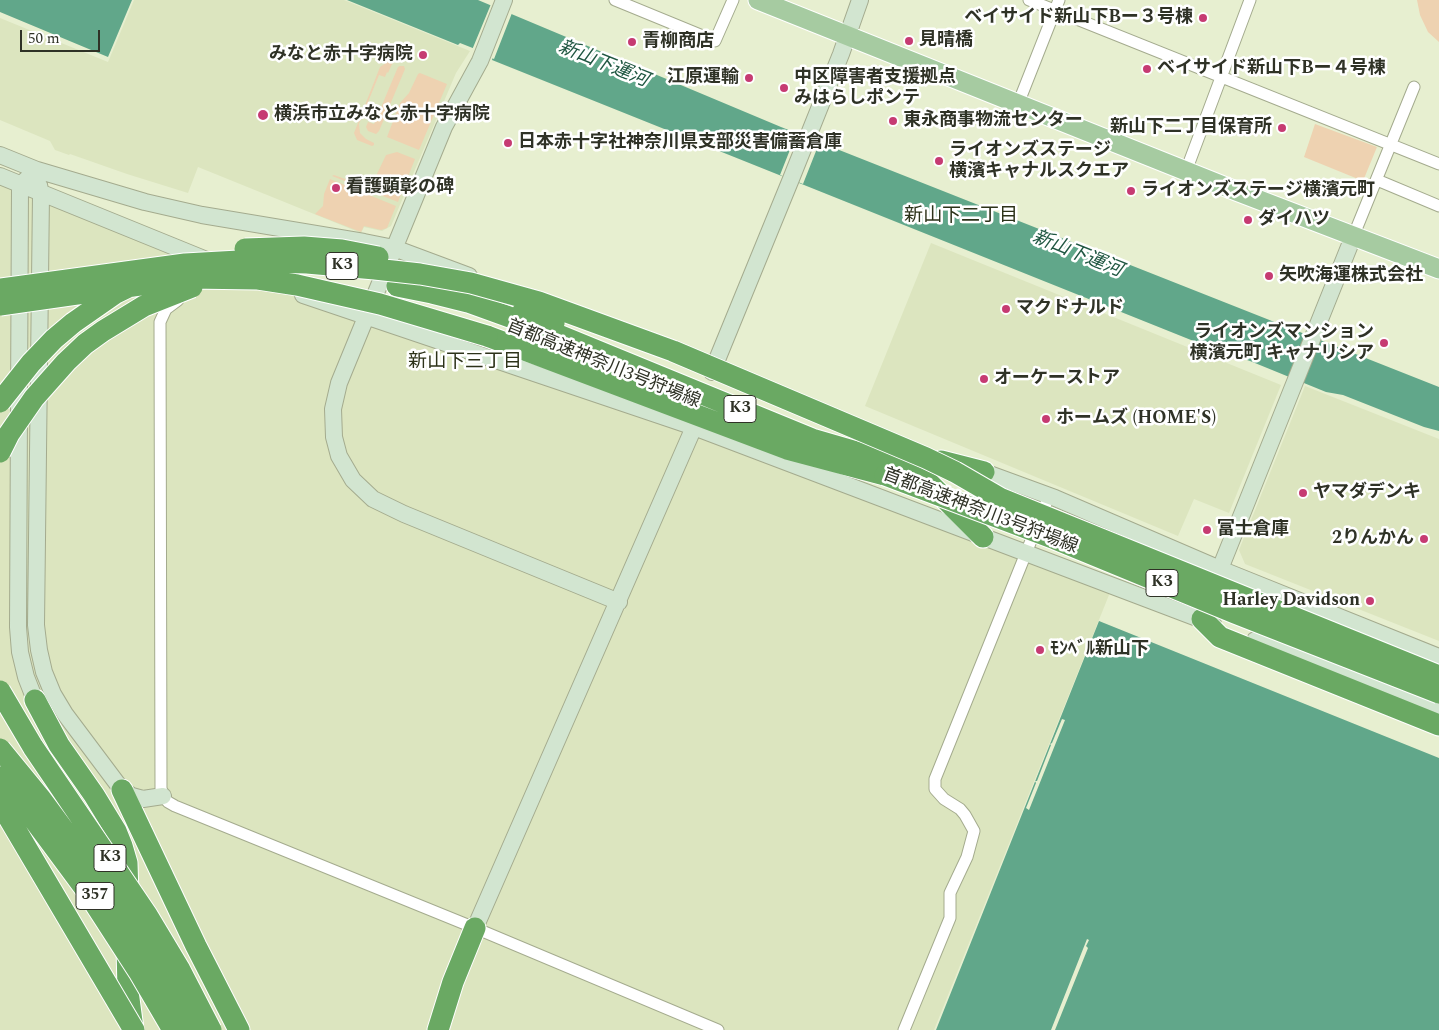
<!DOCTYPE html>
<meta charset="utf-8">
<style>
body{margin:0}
#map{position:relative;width:1439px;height:1030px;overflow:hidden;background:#e7efd0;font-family:Spectral,serif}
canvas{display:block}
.scale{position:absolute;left:20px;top:30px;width:80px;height:22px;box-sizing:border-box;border:2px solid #2f3226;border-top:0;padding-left:6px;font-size:15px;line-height:18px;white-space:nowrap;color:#2f3226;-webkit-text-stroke:4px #fff;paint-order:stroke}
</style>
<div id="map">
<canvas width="1439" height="1030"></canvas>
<div class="scale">50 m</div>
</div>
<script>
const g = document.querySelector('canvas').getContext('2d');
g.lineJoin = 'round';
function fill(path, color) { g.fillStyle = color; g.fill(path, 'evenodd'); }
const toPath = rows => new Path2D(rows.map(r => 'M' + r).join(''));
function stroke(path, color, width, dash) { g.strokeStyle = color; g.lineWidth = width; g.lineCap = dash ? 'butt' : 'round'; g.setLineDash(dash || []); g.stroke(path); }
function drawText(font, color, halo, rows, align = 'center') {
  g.font = font + ' Spectral,"Noto Sans JP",serif'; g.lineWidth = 5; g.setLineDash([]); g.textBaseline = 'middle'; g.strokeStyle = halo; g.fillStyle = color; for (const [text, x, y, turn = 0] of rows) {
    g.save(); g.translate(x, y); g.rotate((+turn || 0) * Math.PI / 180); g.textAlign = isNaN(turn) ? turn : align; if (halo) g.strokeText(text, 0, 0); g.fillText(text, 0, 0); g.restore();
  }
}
fill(toPath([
 [134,0,344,0,470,51,456,73,391,226,382,231,364,227,361,233,198,167,188,193,127,174,70,154,69,155,55,150,50,141,0,120,0,18,108,62],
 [0,180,1113,585,934,1030,0,1030],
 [931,243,1281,385,1229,513,1194,499,1178,536,865,406],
 [1305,386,1439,439,1439,641,1245,564,1239,550]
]), '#dce5bf');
fill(toPath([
 [1417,0,1439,0,1439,42,1428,32,1420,15],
 [389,61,393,62,388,73,387,72,385,77,379,75,359,124,360,133,366,139,374,143,374,145,372,146,357,140,354,133,380,67],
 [400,66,404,66,405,69,379,131,376,134,368,131,366,127,368,122,374,124,398,67],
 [420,73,447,84,419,150,387,137,400,103,409,93,418,74],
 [1315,124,1377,147,1363,181,1304,157],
 [397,152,415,159,398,202,332,176,334,175,356,183,367,182,376,176,386,155],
 [330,179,396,206,387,228,381,230,364,226,361,232,315,214,323,206,324,194]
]), '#eed2b1');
fill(toPath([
 [0,0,132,0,108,57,0,12],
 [347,0,478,0,781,127,1439,387,1439,431,1424,427,1343,395,1326,392,1250,361,1211,348,492,60,493,56,460,43,458,45],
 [1099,621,1439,758,1439,1030,936,1030]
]), '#61a78a');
fill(toPath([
 [491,4,512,13,494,59,472,50],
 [797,132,820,141,803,184,780,175],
 [1062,719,1065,720,1029,810,1026,808,1036,783,1035,781,1037,781,1051,745,1050,744,1052,743],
 [1087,939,1089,940,1086,946,1088,948,1055,1030,1051,1030]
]), '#e7efd0');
const street = toPath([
 [615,0,715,41,733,0],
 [1029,0,1439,164],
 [1018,104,1059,0],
 [1186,171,1250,0],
 [1377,180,1439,206],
 [1353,237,1414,87],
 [178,300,166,309,160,322,161,788,163,796,168,802,175,806,475,928,718,1030],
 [904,1030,950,918,950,893,967,857,974,831,965,815,960,809,944,799,935,789,935,779,1049,496]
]);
const secondary = toPath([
 [504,0,480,61,444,127,339,383,333,409,334,437,339,456,353,480,373,499,404,514,619,602],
 [0,155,37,170,145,202,202,215,364,242,394,248,469,276],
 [0,176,209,261],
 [28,178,20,185,18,627,20,652,26,677,35,700],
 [39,185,41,194,36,625,39,650,44,672,53,694,65,714,122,790,132,796,143,799,163,796],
 [303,295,694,427,1213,624],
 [712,372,791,179,841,54,860,0],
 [973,468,1055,498,1220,569,1439,657],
 [1220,569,1353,237],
 [1255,640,1439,712],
 [475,928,694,427]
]);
const primary = toPath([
 [758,0,1236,191,1439,269]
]);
const highway = toPath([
 [397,286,432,293,468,302,551,332,812,439,874,457,930,484,983,537],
 [487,336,787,449,885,475],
 [941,461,984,472],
 [1202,619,1220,637,1439,725],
 [35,700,59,745,94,795,116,831,122,846,127,863,128,895],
 [122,790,196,946,239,1030],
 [127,945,128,991,133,1029],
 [438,1030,453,982,475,928]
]);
stroke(street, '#a4ab8e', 13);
stroke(secondary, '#a4ab8e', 18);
stroke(primary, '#fff', 21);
stroke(highway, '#fff', 23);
stroke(street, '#fff', 11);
stroke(secondary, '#d2e5d0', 16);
stroke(primary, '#a6cba1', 19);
stroke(highway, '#6aa963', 21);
const highwayBridge = toPath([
 [245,249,304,247,342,250,378,257],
 [0,289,185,264,239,261,307,263,375,269,420,274,471,283,539,302,673,351,926,458,955,472,1005,501],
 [0,305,189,278,258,279,297,285,380,304,487,336],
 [523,311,554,323],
 [0,402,31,363,54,339,73,323,116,293,155,274],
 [0,452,9,434,34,398,66,362,85,344,103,331,144,306,192,287],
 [885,475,1055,539,1235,613,1439,693],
 [992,495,1439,676],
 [0,691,33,747,147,915,180,970,211,1030],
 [0,749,41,799,97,875,155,963,193,1030],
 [0,777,29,813,86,890,139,972,173,1030],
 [0,803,134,1030]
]);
stroke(highwayBridge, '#fff', 23, []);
stroke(highwayBridge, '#6aa963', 21);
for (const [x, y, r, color] of [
 [1203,18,5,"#c63b72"],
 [909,41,5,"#c63b72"],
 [632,42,5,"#c63b72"],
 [423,55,5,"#c63b72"],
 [1147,69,5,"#c63b72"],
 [749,78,5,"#c63b72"],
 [784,88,5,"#c63b72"],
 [263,115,6,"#c63b72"],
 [893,121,5,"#c63b72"],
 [1282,128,5,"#c63b72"],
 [508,143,5,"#c63b72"],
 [939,161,5,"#c63b72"],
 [336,188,5,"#c63b72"],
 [1131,191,5,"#c63b72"],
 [1248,220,5,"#c63b72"],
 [1269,276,5,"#c63b72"],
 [1006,309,5,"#c63b72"],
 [1384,343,5,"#c63b72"],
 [984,379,5,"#c63b72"],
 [1046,419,5,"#c63b72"],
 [1303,493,5,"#c63b72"],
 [1207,530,5,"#c63b72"],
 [1424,539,5,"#c63b72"],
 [1370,601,5,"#c63b72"],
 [1040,650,5,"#c63b72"]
]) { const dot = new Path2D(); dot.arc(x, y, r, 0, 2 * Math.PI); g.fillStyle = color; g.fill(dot); stroke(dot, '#fff', 2); }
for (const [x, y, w] of [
 [342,266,32],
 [740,409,32],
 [1162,583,32],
 [110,858,32],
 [95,896,38]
]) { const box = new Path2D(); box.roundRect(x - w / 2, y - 13.5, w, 27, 4); g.fillStyle = '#fff'; g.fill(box); stroke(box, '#2f3226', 1); }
drawText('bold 16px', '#2f3226', null, [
 ["K3",342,266],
 ["K3",740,409],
 ["K3",1162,583],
 ["K3",110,858],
 ["357",95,896]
]);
drawText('bold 18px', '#2f3226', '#fff', [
 ["ベイサイド新山下Bー３号棟",1193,18,"right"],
 ["見晴橋",919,41],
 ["青柳商店",642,42],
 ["みなと赤十字病院",413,55,"right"],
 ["ベイサイド新山下Bー４号棟",1157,69],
 ["江原運輸",739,78,"right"],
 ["中区障害者支援拠点",794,78],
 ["みはらしポンテ",794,99],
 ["横浜市立みなと赤十字病院",274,115],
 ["東永商事物流センター",903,121],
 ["新山下二丁目保育所",1272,128,"right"],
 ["日本赤十字社神奈川県支部災害備蓄倉庫",518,143],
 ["ライオンズステージ",949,151],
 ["横濱キャナルスクエア",949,172],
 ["看護顕彰の碑",346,188],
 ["ライオンズステージ横濱元町",1141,191],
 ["ダイハツ",1258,220],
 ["矢吹海運株式会社",1279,276],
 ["マクドナルド",1016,309],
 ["ライオンズマンション",1374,333,"right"],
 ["横濱元町 キャナリシア",1374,354,"right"],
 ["オーケーストア",994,379],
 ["ホームズ (HOME'S)",1056,419],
 ["ヤマダデンキ",1313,493],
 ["富士倉庫",1217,530],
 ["2りんかん",1414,539,"right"],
 ["Harley Davidson",1360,601,"right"],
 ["ﾓﾝﾍﾞﾙ新山下",1050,650]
], 'left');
drawText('18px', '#2f3226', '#fff', [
 ["首都高速神奈川3号狩場線",603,365,22],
 ["首都高速神奈川3号狩場線",980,512,21]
]);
drawText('italic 19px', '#205742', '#fff', [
 ["新山下運河",603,65,22],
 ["新山下運河",1077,255,22]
]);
drawText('19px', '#2d3219', '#fff', [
 ["新山下二丁目",961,217],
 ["新山下三丁目",465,363]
]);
</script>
